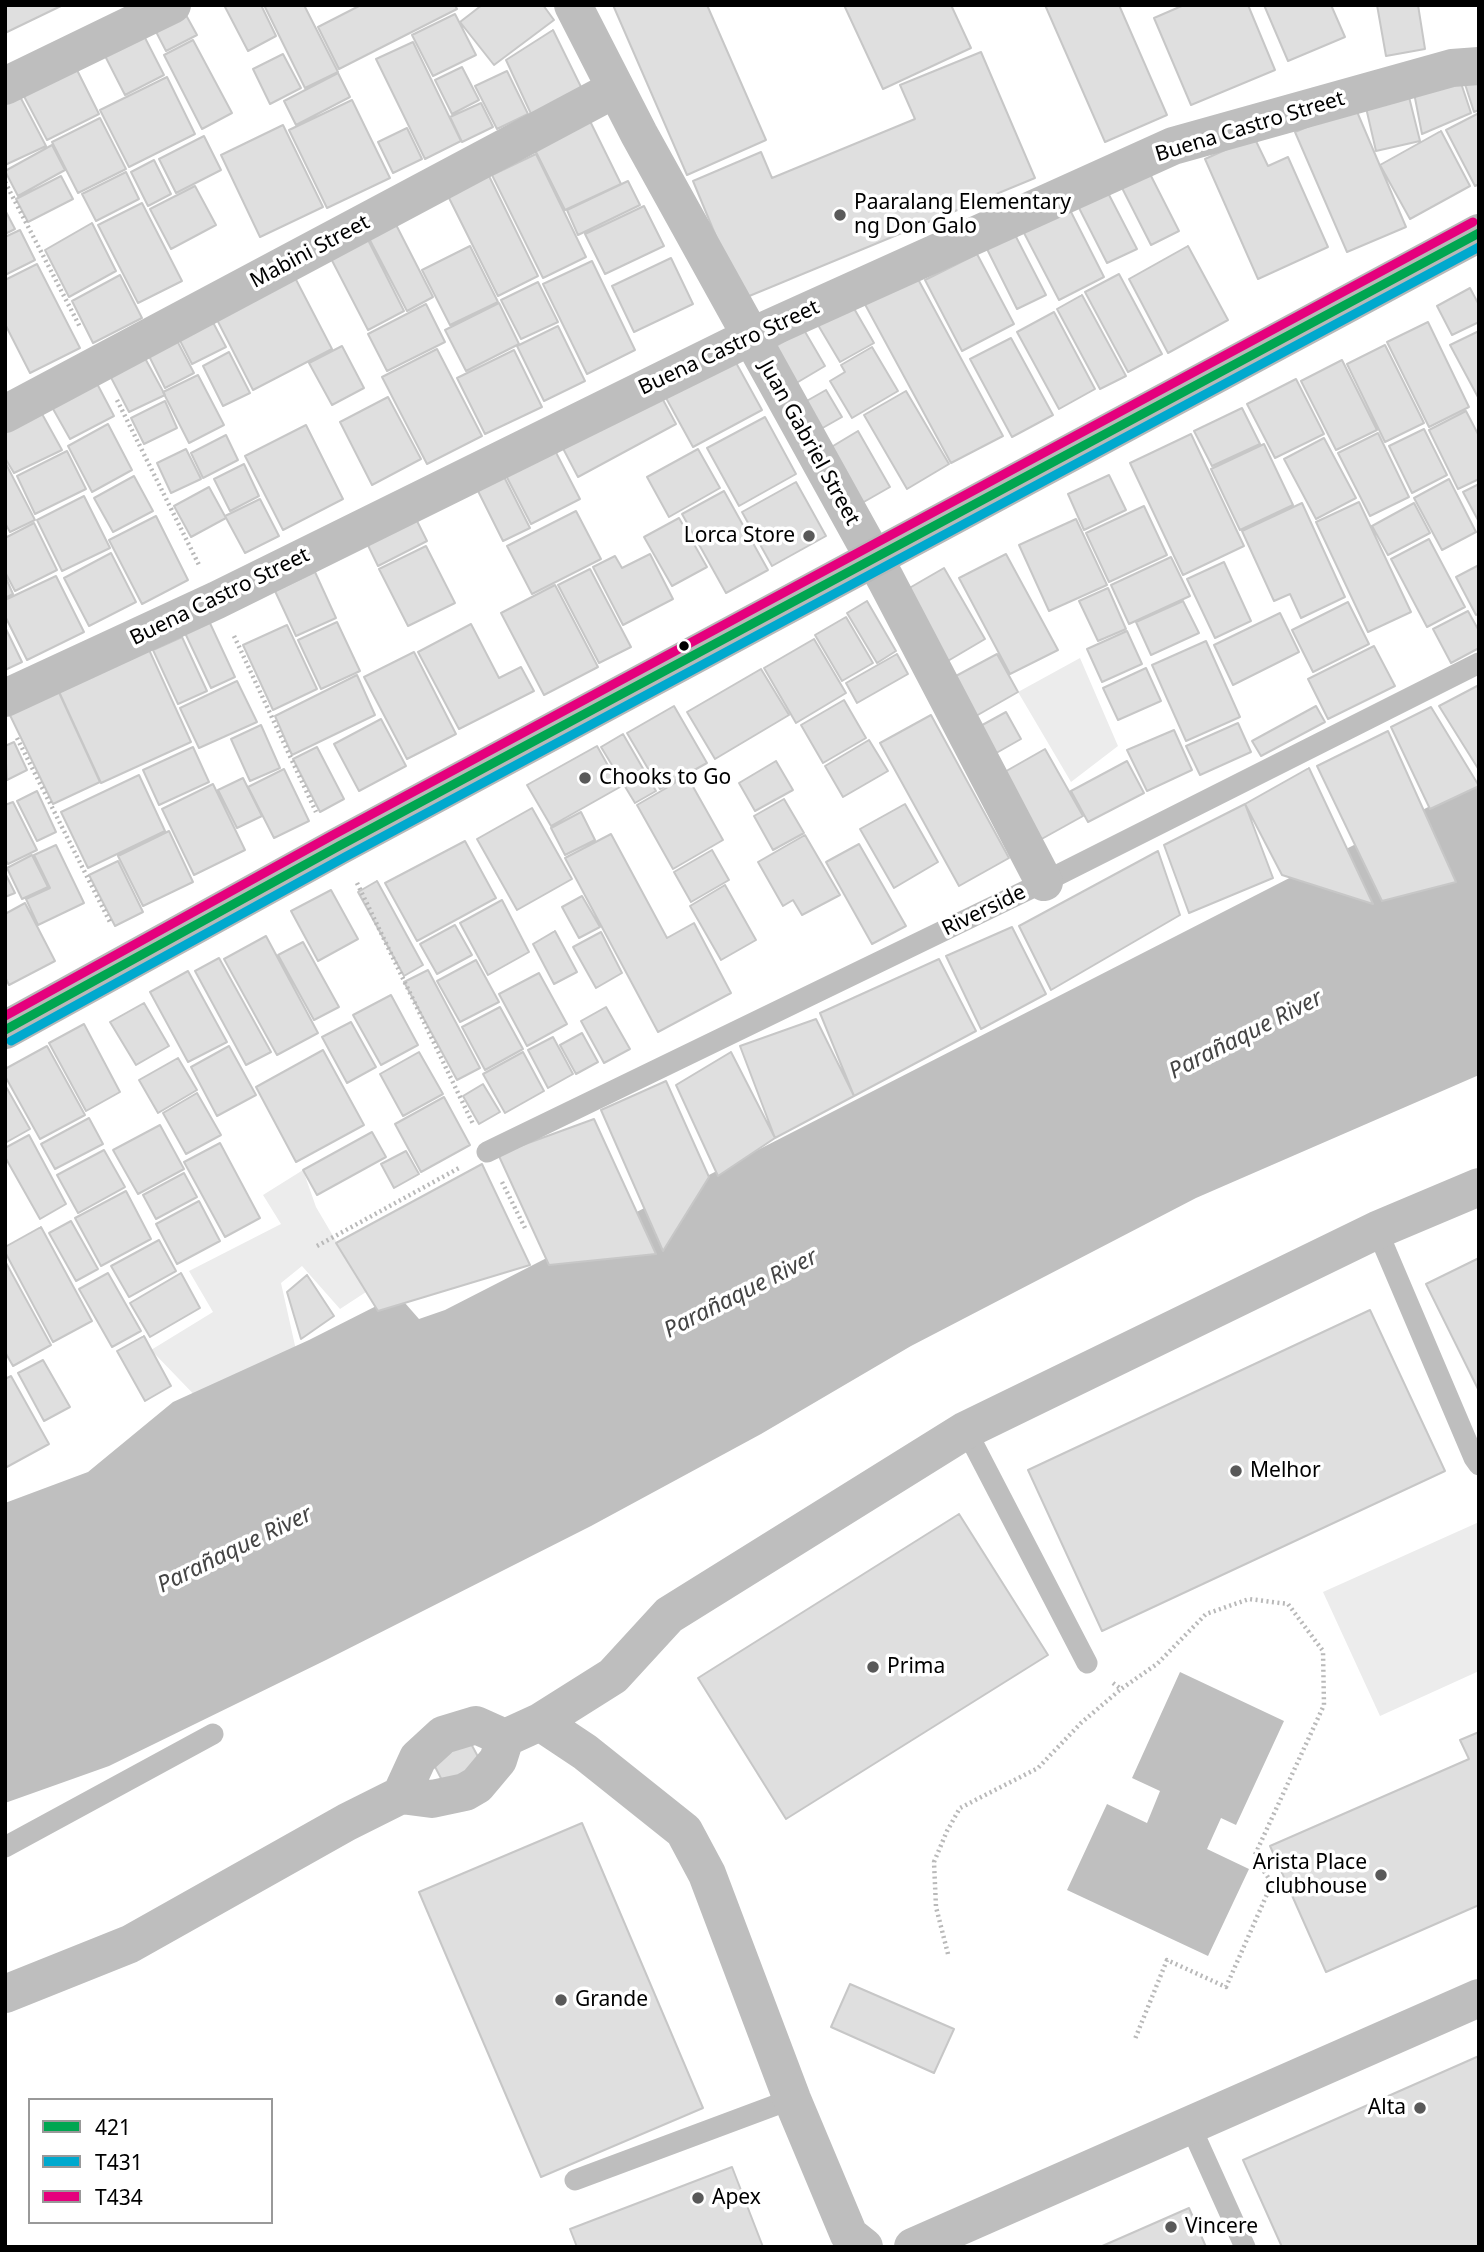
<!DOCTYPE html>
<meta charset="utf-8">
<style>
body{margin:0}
#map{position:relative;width:1484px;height:2252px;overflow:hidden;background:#fff;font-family:"Noto Sans",sans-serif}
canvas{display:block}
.frame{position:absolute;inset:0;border:7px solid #000;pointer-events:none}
.legend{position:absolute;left:28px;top:2098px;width:245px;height:126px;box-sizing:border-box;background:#fff;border:2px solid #999;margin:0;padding:9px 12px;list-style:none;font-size:21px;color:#000}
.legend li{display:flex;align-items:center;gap:14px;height:35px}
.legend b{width:35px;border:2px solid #999}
</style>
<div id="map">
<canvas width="1484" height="2252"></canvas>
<div class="frame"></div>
<ul class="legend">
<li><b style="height:9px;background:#00a651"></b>421</li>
<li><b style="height:9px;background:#00a9ce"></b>T431</li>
<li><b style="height:9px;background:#e5007d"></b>T434</li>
</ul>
</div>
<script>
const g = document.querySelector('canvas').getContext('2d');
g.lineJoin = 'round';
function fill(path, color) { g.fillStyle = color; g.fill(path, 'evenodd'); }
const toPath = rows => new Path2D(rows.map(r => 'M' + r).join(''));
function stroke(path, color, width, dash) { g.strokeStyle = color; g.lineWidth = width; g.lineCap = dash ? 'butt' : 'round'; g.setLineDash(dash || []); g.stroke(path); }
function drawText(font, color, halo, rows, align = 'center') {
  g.font = font + ' "Noto Sans",sans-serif'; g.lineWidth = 7; g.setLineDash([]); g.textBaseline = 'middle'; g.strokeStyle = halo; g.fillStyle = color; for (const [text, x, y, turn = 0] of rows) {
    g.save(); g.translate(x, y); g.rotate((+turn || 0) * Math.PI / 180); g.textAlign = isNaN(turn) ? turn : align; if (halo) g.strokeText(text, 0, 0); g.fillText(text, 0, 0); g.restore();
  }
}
fill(toPath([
 [1080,658,1118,746,1071,782,1018,692],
 [303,1170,316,1207,366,1292,340,1309,302,1266,281,1283,296,1350,205,1406,151,1350,213,1312,189,1271,281,1224,263,1195],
 [1479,1522,1479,1671,1380,1716,1323,1592]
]), '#ececec');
fill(toPath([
 [1479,781,1479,1075,1196,1198,911,1346,761,1434,591,1526,326,1660,109,1766,5,1803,5,1503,88,1472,173,1402,309,1340,398,1295,419,1319,445,1310],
 [1180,1672,1284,1721,1236,1825,1221,1818,1207,1849,1249,1869,1208,1956,1067,1890,1107,1804,1147,1823,1160,1791,1132,1778]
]), '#bfbfbf');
const building = toPath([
 [5,5,63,5,5,33,5,5],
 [224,5,261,5,276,36,248,51,224,5],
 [264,5,304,5,338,72,305,88,264,5],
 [361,5,455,5,457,9,339,69,318,27,361,5],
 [482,5,543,5,554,20,494,65,460,22,482,5],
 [613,5,707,5,766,140,687,175,613,5],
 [844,5,951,5,971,48,883,89,844,5],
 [1045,5,1119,5,1167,115,1105,142,1045,5],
 [1184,5,1248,5,1275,70,1191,105,1154,18,1184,5],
 [1264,5,1331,5,1345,37,1288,61,1264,5],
 [1377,5,1418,5,1425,49,1386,56,1377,5],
 [181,6,197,35,166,51,151,22,181,6],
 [455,14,476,55,433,76,412,35,455,14],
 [141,30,164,75,125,95,102,50,141,30],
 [553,30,583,91,532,116,506,60,553,30],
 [193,40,232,113,202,129,164,55,193,40],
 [413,42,461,141,425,159,376,59,413,42],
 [981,52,1035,178,742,299,693,181,761,152,772,178,915,119,900,85,981,52],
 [283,54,301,88,270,104,253,69,283,54],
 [70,56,99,114,47,140,17,83,70,56],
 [462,67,479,100,452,114,435,80,462,67],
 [507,71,528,114,497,129,475,86,507,71],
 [338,73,350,97,296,125,284,101,338,73],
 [167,77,195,134,129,167,100,110,167,77],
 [1479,77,1479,110,1474,112,1464,81,1479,77],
 [1460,80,1471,113,1422,134,1414,93,1460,80],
 [15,87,46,146,5,165,5,92,15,87],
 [1407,89,1420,141,1376,151,1364,99,1407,89],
 [352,100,390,178,327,208,289,130,352,100],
 [481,103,493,127,462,142,450,117,481,103],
 [1355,107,1406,227,1347,252,1295,132,1355,107],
 [1479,113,1479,184,1475,186,1446,130,1479,113],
 [587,115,621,184,565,210,531,142,587,115],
 [100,118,126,169,78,193,52,142,100,118],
 [283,125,323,207,260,237,221,155,283,125],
 [407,128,422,159,393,173,378,142,407,128],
 [1441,131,1470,186,1410,219,1380,165,1441,131],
 [204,136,221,170,176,193,159,159,204,136],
 [1254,137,1268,166,1288,157,1328,247,1258,279,1205,159,1254,137],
 [52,145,65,170,18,196,5,171,52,145],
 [536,154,586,257,543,278,492,175,536,154],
 [154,160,171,194,148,206,131,172,154,160],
 [1148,170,1179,231,1151,245,1120,184,1148,170],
 [126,172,139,199,96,221,82,194,126,172],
 [61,176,73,199,28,222,16,199,61,176],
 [489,176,538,276,498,296,448,196,489,176],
 [628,181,640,205,578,235,567,210,628,181],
 [195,186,216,225,171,249,150,209,195,186],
 [1106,189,1137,249,1107,263,1077,204,1106,189],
 [142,203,182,281,138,303,98,225,142,203],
 [644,206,664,246,605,274,585,234,644,206],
 [1069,208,1104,277,1059,300,1023,231,1069,208],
 [5,210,15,229,5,234,5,210],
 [390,213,433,297,407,311,363,227,390,213],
 [92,223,116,271,69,297,45,250,92,223],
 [362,228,404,311,368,330,325,247,362,228],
 [20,230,35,260,5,275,5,237,20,230],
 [1013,231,1046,295,1017,309,985,245,1013,231],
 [470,246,498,302,450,325,422,270,470,246],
 [1188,246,1228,320,1168,353,1129,279,1188,246],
 [977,254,1014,324,962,351,925,280,977,254],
 [671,258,693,304,634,332,612,286,671,258],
 [592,261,635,350,587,374,543,284,592,261],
 [37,264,80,348,30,373,5,324,5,280,37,264],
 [912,268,1003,436,951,463,861,297,912,268],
 [291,270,332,349,253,390,212,310,291,270],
 [1119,274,1162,354,1128,372,1085,292,1119,274],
 [120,275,142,318,93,343,72,301,120,275],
 [538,282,558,322,521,339,501,300,538,282],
 [1470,288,1479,305,1479,322,1452,335,1437,306,1470,288],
 [1082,295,1126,376,1100,389,1057,309,1082,295],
 [499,303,519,344,466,371,445,330,499,303],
 [426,304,445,342,387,371,368,334,426,304],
 [852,305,874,343,840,362,818,325,852,305],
 [207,311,226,347,192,364,173,327,207,311],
 [1054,312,1095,389,1059,409,1017,332,1054,312],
 [1428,322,1469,407,1429,427,1387,342,1428,322],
 [558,326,585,381,544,401,517,346,558,326],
 [804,330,825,366,793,385,771,349,804,330],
 [1479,331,1479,399,1450,345,1479,331],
 [173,333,194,373,165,388,145,348,173,333],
 [1011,338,1053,415,1012,437,970,359,1011,338],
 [1385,345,1424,423,1385,442,1347,364,1385,345],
 [342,346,364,388,332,405,309,363,342,346],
 [872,347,898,391,852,418,830,381,845,372,841,365,872,347],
 [140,349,165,395,129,412,105,366,140,349],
 [437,349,482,436,427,464,382,377,437,349],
 [514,350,542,407,485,434,457,378,514,350],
 [729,350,762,410,693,447,660,387,729,350],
 [229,352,250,393,223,406,203,366,229,352],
 [1342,360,1377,430,1336,450,1301,381,1342,360],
 [198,375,224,425,189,443,163,392,198,375],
 [93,376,114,416,70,439,48,400,93,376],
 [1296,379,1324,434,1275,458,1247,404,1296,379],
 [655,385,676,424,578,477,557,437,655,385],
 [826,390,842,417,812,434,796,407,826,390],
 [906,391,949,464,907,489,864,415,906,391],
 [388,397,421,459,372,485,340,422,388,397],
 [165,401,177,428,144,444,131,418,165,401],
 [36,403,62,450,14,473,5,458,5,418,36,403],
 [1242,408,1260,444,1212,466,1194,431,1242,408],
 [1466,411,1479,436,1479,479,1458,489,1429,430,1466,411],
 [765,417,796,474,739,506,707,448,765,417],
 [108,424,132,470,92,492,68,446,108,424],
 [306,425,343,499,283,530,245,456,306,425],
 [1424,429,1447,475,1412,493,1389,446,1424,429],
 [858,431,890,487,855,507,823,452,858,431],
 [1378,433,1409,497,1370,516,1338,453,1378,433],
 [1191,434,1244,546,1183,575,1130,463,1191,434],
 [226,435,238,460,203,478,191,453,226,435],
 [548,437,580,499,531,524,499,462,548,437],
 [1324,438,1356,498,1316,519,1284,459,1324,438],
 [1264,444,1293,505,1240,530,1211,469,1264,444],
 [186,449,201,479,171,493,157,463,186,449],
 [698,449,720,488,669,517,647,477,698,449],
 [67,451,86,489,35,514,17,476,67,451],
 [5,462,35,520,10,532,5,523,5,462],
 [497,463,530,528,503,541,471,477,497,463],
 [244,464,259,496,230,511,214,479,244,464],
 [1109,475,1126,510,1084,530,1068,494,1109,475],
 [134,476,153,511,113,532,94,498,134,476],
 [1449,479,1476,532,1442,550,1414,498,1449,479],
 [796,482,826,536,772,566,742,512,796,482],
 [1479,484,1479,522,1463,492,1479,484],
 [209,487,226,518,191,537,174,506,209,487],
 [724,491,768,570,726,593,682,514,724,491],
 [84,496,110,548,62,571,37,520,84,496],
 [260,499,279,536,245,553,225,516,260,499],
 [1359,502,1411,612,1368,632,1316,522,1359,502],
 [1302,503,1345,597,1301,618,1290,594,1274,601,1242,531,1302,503],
 [1414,503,1430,533,1388,555,1372,526,1414,503],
 [1144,506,1167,555,1109,582,1086,533,1144,506],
 [410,507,427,541,378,566,361,531,410,507],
 [576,511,601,559,532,594,507,546,576,511],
 [156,516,188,580,142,604,109,540,156,516],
 [679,518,707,567,672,586,644,537,679,518],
 [1076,519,1107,585,1049,611,1019,545,1076,519],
 [34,523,57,570,15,591,5,572,5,538,34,523],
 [1429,539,1465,607,1427,627,1391,559,1429,539],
 [426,546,455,603,408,626,379,569,426,546],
 [111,553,136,602,89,626,64,578,111,553],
 [650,554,673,599,623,625,593,567,615,556,622,568,650,554],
 [1006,554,1058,650,1010,674,959,578,1006,554],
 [1171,557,1190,596,1129,624,1111,585,1171,557],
 [1224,562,1251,621,1215,638,1187,579,1224,562],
 [1479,565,1479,613,1476,615,1456,577,1479,565],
 [944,568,985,639,941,665,899,594,944,568],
 [590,569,631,647,599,663,558,585,590,569],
 [315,572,336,618,296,636,275,591,315,572],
 [5,576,13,594,5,598,5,576],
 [56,576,84,632,27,660,5,616,5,600,56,576],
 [555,585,598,667,544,695,501,613,555,585],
 [1108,588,1126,629,1098,641,1079,601,1108,588],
 [867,601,896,651,877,663,847,613,867,601],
 [1183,601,1199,633,1151,655,1136,622,1183,601],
 [1348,602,1369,644,1313,672,1292,630,1348,602],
 [1468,611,1479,631,1479,648,1451,663,1433,629,1468,611],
 [1280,613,1299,652,1233,685,1214,645,1280,613],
 [846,617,873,663,842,681,815,635,846,617],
 [209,621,235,677,211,688,185,633,209,621],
 [337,622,360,671,321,689,298,640,337,622],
 [471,624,499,678,521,667,534,691,459,729,418,652,471,624],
 [287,625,317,689,273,710,243,645,287,625],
 [5,627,22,662,5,670,5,627],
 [1127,631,1142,664,1102,682,1087,649,1127,631],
 [182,637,207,691,178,704,153,650,182,637],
 [814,639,846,693,796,723,764,668,814,639],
 [145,641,191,742,101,783,55,683,145,641],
 [1206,641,1240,717,1186,741,1152,665,1206,641],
 [1374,646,1395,686,1328,719,1308,679,1374,646],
 [414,652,456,734,407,759,364,677,414,652],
 [897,654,908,674,857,703,846,683,897,654],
 [997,654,1018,692,976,716,954,677,997,654],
 [1146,668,1161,701,1118,720,1103,688,1146,668],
 [761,669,789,715,715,759,687,712,761,669],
 [357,675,375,715,292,755,275,716,357,675],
 [237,681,257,722,199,748,180,708,237,681],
 [1479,685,1479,770,1439,706,1479,685],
 [56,686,100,782,53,804,7,709,56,686],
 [844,700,866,738,823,763,801,725,844,700],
 [674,706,707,763,660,789,627,733,674,706],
 [1316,706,1325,722,1261,756,1252,741,1316,706],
 [1431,707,1479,786,1430,809,1391,727,1431,707],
 [1006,712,1021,739,991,756,975,729,1006,712],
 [931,715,1009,858,959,886,880,743,931,715],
 [381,719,406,766,359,791,334,744,381,719],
 [1238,723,1251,752,1200,775,1186,746,1238,723],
 [261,725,280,768,250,781,231,739,261,725],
 [1174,730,1192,770,1147,791,1127,750,1174,730],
 [1388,731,1456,882,1382,901,1317,766,1388,731],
 [623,734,656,791,635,803,601,747,623,734],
 [869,740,888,771,843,797,825,766,869,740],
 [14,742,27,770,7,780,5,746,14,742],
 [597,746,620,787,551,826,527,785,597,746],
 [193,747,209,782,159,805,143,770,193,747],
 [317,747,344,799,320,812,293,759,317,747],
 [1045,749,1083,816,1038,841,1001,774,1045,749],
 [776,761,793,790,755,811,739,783,776,761],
 [1127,761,1144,793,1088,822,1071,791,1127,761],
 [1309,768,1373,904,1282,875,1245,804,1309,768],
 [284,769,309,821,274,838,248,787,284,769],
 [139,775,165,831,88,868,61,812,139,775],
 [687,776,723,840,673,869,637,805,687,776],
 [243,778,262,816,237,828,218,790,243,778],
 [213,784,245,850,194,875,162,809,213,784],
 [37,791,56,832,37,841,17,801,37,791],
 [784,799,804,833,773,850,754,816,784,799],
 [13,802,37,850,8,864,5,859,5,805,13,802],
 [905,804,938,862,894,888,860,829,905,804],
 [1245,804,1273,878,1189,913,1164,845,1245,804],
 [532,808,572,879,517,910,477,839,532,808],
 [581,812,595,840,565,855,551,828,581,812],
 [169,831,193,882,143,906,118,856,169,831],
 [611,834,667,938,694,923,731,993,658,1032,565,858,611,834],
 [805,835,840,895,802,915,793,900,783,906,758,862,805,835],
 [465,841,496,898,417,941,385,883,465,841],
 [859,844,906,926,872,944,826,862,859,844],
 [56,845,84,903,38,925,26,899,50,888,34,855,56,845],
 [712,850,729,880,691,902,674,872,712,850],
 [1158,851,1180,915,1051,990,1019,926,1158,851],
 [32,855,48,887,22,899,7,868,32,855],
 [118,861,143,912,115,926,89,875,118,861],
 [5,873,15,893,5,897,5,873],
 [377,881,423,965,404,976,358,892,377,881],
 [725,885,756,940,721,960,690,906,725,885],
 [331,890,358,939,318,961,291,911,331,890],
 [582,896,600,927,579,938,562,907,582,896],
 [502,900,529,952,488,975,460,923,502,900],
 [25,903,55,961,9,985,5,977,5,914,25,903],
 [455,925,472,955,437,974,420,944,455,925],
 [1012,927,1046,994,981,1029,946,956,1012,927],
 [555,931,577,972,554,984,533,944,555,931],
 [601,932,622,973,596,988,573,947,601,932],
 [266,936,318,1033,277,1055,224,959,266,936],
 [303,942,339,1007,314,1020,278,955,303,942],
 [219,958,271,1052,246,1065,195,971,219,958],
 [939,959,976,1031,854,1096,820,1013,939,959],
 [476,960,499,1002,460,1022,437,981,476,960],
 [428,970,480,1068,457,1080,404,982,428,970],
 [188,971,227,1042,188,1062,150,992,188,971],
 [539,973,567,1024,527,1046,499,994,539,973],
 [391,995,418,1045,381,1065,353,1015,391,995],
 [144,1003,169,1046,136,1065,110,1022,144,1003],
 [500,1007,523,1049,485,1070,462,1027,500,1007],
 [606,1007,630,1049,604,1063,581,1021,606,1007],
 [816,1019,854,1096,775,1138,740,1046,816,1019],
 [351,1022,376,1067,347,1083,322,1037,351,1022],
 [84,1024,120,1092,86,1111,49,1043,84,1024],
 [582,1033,598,1062,576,1074,560,1045,582,1033],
 [553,1037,573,1074,548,1088,528,1050,553,1037],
 [47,1046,85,1115,40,1139,5,1076,5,1069,47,1046],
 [229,1046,256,1095,217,1116,191,1067,229,1046],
 [323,1050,364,1125,296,1162,256,1087,323,1050],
 [419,1052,443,1094,403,1116,380,1074,419,1052],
 [523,1052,544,1091,505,1113,483,1074,523,1052],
 [731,1052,775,1138,718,1176,676,1085,731,1052],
 [178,1058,197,1090,158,1113,139,1080,178,1058],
 [666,1081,709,1177,663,1251,601,1110,666,1081],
 [483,1084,500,1112,479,1124,463,1096,483,1084],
 [5,1085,30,1129,5,1143,5,1085],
 [197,1093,221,1135,186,1154,163,1113,197,1093],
 [444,1097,470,1145,421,1172,395,1124,444,1097],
 [89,1118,103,1144,55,1169,41,1144,89,1118],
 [594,1119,656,1254,549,1265,498,1154,594,1119],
 [160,1125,184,1169,138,1194,113,1150,160,1125],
 [372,1132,386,1157,317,1195,303,1170,372,1132],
 [29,1135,66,1204,40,1219,5,1157,5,1148,29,1135],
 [220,1143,260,1218,225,1237,184,1162,220,1143],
 [104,1150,125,1187,78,1213,57,1175,104,1150],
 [406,1151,419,1174,394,1188,381,1164,406,1151],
 [482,1164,530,1265,378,1311,336,1243,482,1164],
 [184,1173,197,1197,156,1219,143,1195,184,1173],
 [126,1191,151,1239,101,1266,75,1218,126,1191],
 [199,1201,220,1241,177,1264,156,1224,199,1201],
 [71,1221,98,1269,76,1281,49,1233,71,1221],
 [41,1227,92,1321,53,1342,5,1252,5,1247,41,1227],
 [159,1240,176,1271,129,1297,111,1266,159,1240],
 [1479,1258,1479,1391,1426,1284,1479,1258],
 [5,1261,51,1345,13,1366,5,1352,5,1261],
 [108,1273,141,1331,112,1347,79,1289,108,1273],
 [181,1273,200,1308,150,1337,130,1303,181,1273],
 [307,1275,334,1316,301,1339,287,1292,307,1275],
 [1370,1310,1445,1471,1102,1631,1028,1470,1370,1310],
 [144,1336,171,1386,145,1401,117,1351,144,1336],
 [43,1360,70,1407,44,1421,18,1373,43,1360],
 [11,1376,49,1444,5,1468,5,1379,11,1376],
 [959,1514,1048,1655,786,1819,698,1678,959,1514],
 [1479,1732,1479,1905,1326,1972,1270,1846,1469,1759,1460,1740,1479,1732],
 [469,1740,483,1766,445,1786,431,1759,469,1740],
 [582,1823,703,2108,541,2177,419,1892,582,1823],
 [850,1984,954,2029,934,2073,831,2027,850,1984],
 [1479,2056,1479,2247,1282,2247,1243,2160,1479,2056],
 [732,2167,763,2247,577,2247,570,2229,732,2167],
 [1189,2208,1206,2247,1100,2247,1189,2208]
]);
fill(building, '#dfdfdf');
stroke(building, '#c7c7c7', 2);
stroke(toPath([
 [5,182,80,327],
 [117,400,199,565],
 [234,636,316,812],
 [17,738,111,924],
 [357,883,473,1124],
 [502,1182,525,1228],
 [317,1246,459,1168],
 [1113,1683,1121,1689,1157,1664,1206,1614,1249,1599,1288,1604,1323,1651,1324,1705,1254,1857,1272,1883,1226,1987,1167,1960,1135,2039],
 [948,1954,936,1907,934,1862,947,1831,960,1808,1038,1768,1081,1723,1121,1689]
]), '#b9b9b9', 4.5, [2, 3.5]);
stroke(toPath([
 [487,1152,1044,882,1479,663],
 [1377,1230,1474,1458,1479,1465],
 [966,1430,1087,1663],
 [5,1847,213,1734],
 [1190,2125,1245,2247],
 [575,2180,792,2099]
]), '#bebebe', 21);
stroke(toPath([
 [573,5,639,134,886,580,1044,882],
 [5,86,172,5],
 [5,414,615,89],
 [5,698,217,600,750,337,1173,146,1452,68,1479,66],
 [540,1722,585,1752,684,1831,707,1874,792,2099,849,2235,864,2247],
 [401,1795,418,1758,443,1735,476,1725,505,1738,540,1722,613,1676,669,1615,966,1430,1377,1230,1479,1187],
 [5,1994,130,1944,347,1822,401,1795,432,1799,465,1792,477,1785,498,1760,505,1738],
 [913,2247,1479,1998]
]), '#bebebe', 38);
stroke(toPath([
 [5,1030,339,846,1479,233]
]), '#b8b8b8', 38);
stroke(toPath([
 [5,1030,339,846,1479,233]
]), '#00a651', 9);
stroke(toPath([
 [11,1041,345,857,1479,247]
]), '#00a9ce', 9);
stroke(toPath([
 [5,1016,333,835,1473,222]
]), '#e5007d', 9);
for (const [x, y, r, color] of [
 [840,215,7,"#595959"],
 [809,536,7,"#595959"],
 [684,646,6,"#000"],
 [585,778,7,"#595959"],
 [1236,1471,7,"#595959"],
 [873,1667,7,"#595959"],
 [1381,1875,7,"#595959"],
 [561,2000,7,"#595959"],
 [1420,2108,7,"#595959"],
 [698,2198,7,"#595959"],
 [1171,2227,7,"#595959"]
]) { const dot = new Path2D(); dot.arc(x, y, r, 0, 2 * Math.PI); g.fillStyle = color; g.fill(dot); stroke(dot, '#fff', 2.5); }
drawText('21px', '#000', '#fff', [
 ["Buena Castro Street",1250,127,-17],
 ["Mabini Street",310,252,-28],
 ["Buena Castro Street",729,348,-25],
 ["Juan Gabriel Street",809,443,61],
 ["Buena Castro Street",220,597,-26],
 ["Riverside",984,911,-26]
]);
drawText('21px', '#000', '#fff', [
 ["Paaralang Elementary",854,203],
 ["ng Don Galo",854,227],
 ["Lorca Store",795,536,"right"],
 ["Chooks to Go",599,778],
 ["Melhor",1250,1471],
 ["Prima",887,1667],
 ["Arista Place",1367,1863,"right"],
 ["clubhouse",1367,1887,"right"],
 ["Grande",575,2000],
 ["Alta",1406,2108,"right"],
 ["Apex",712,2198],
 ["Vincere",1185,2227]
], 'left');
drawText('italic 23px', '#444', '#fff', [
 ["Parañaque River",1246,1035,-27],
 ["Parañaque River",741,1294,-27],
 ["Parañaque River",235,1550,-26]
]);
</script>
